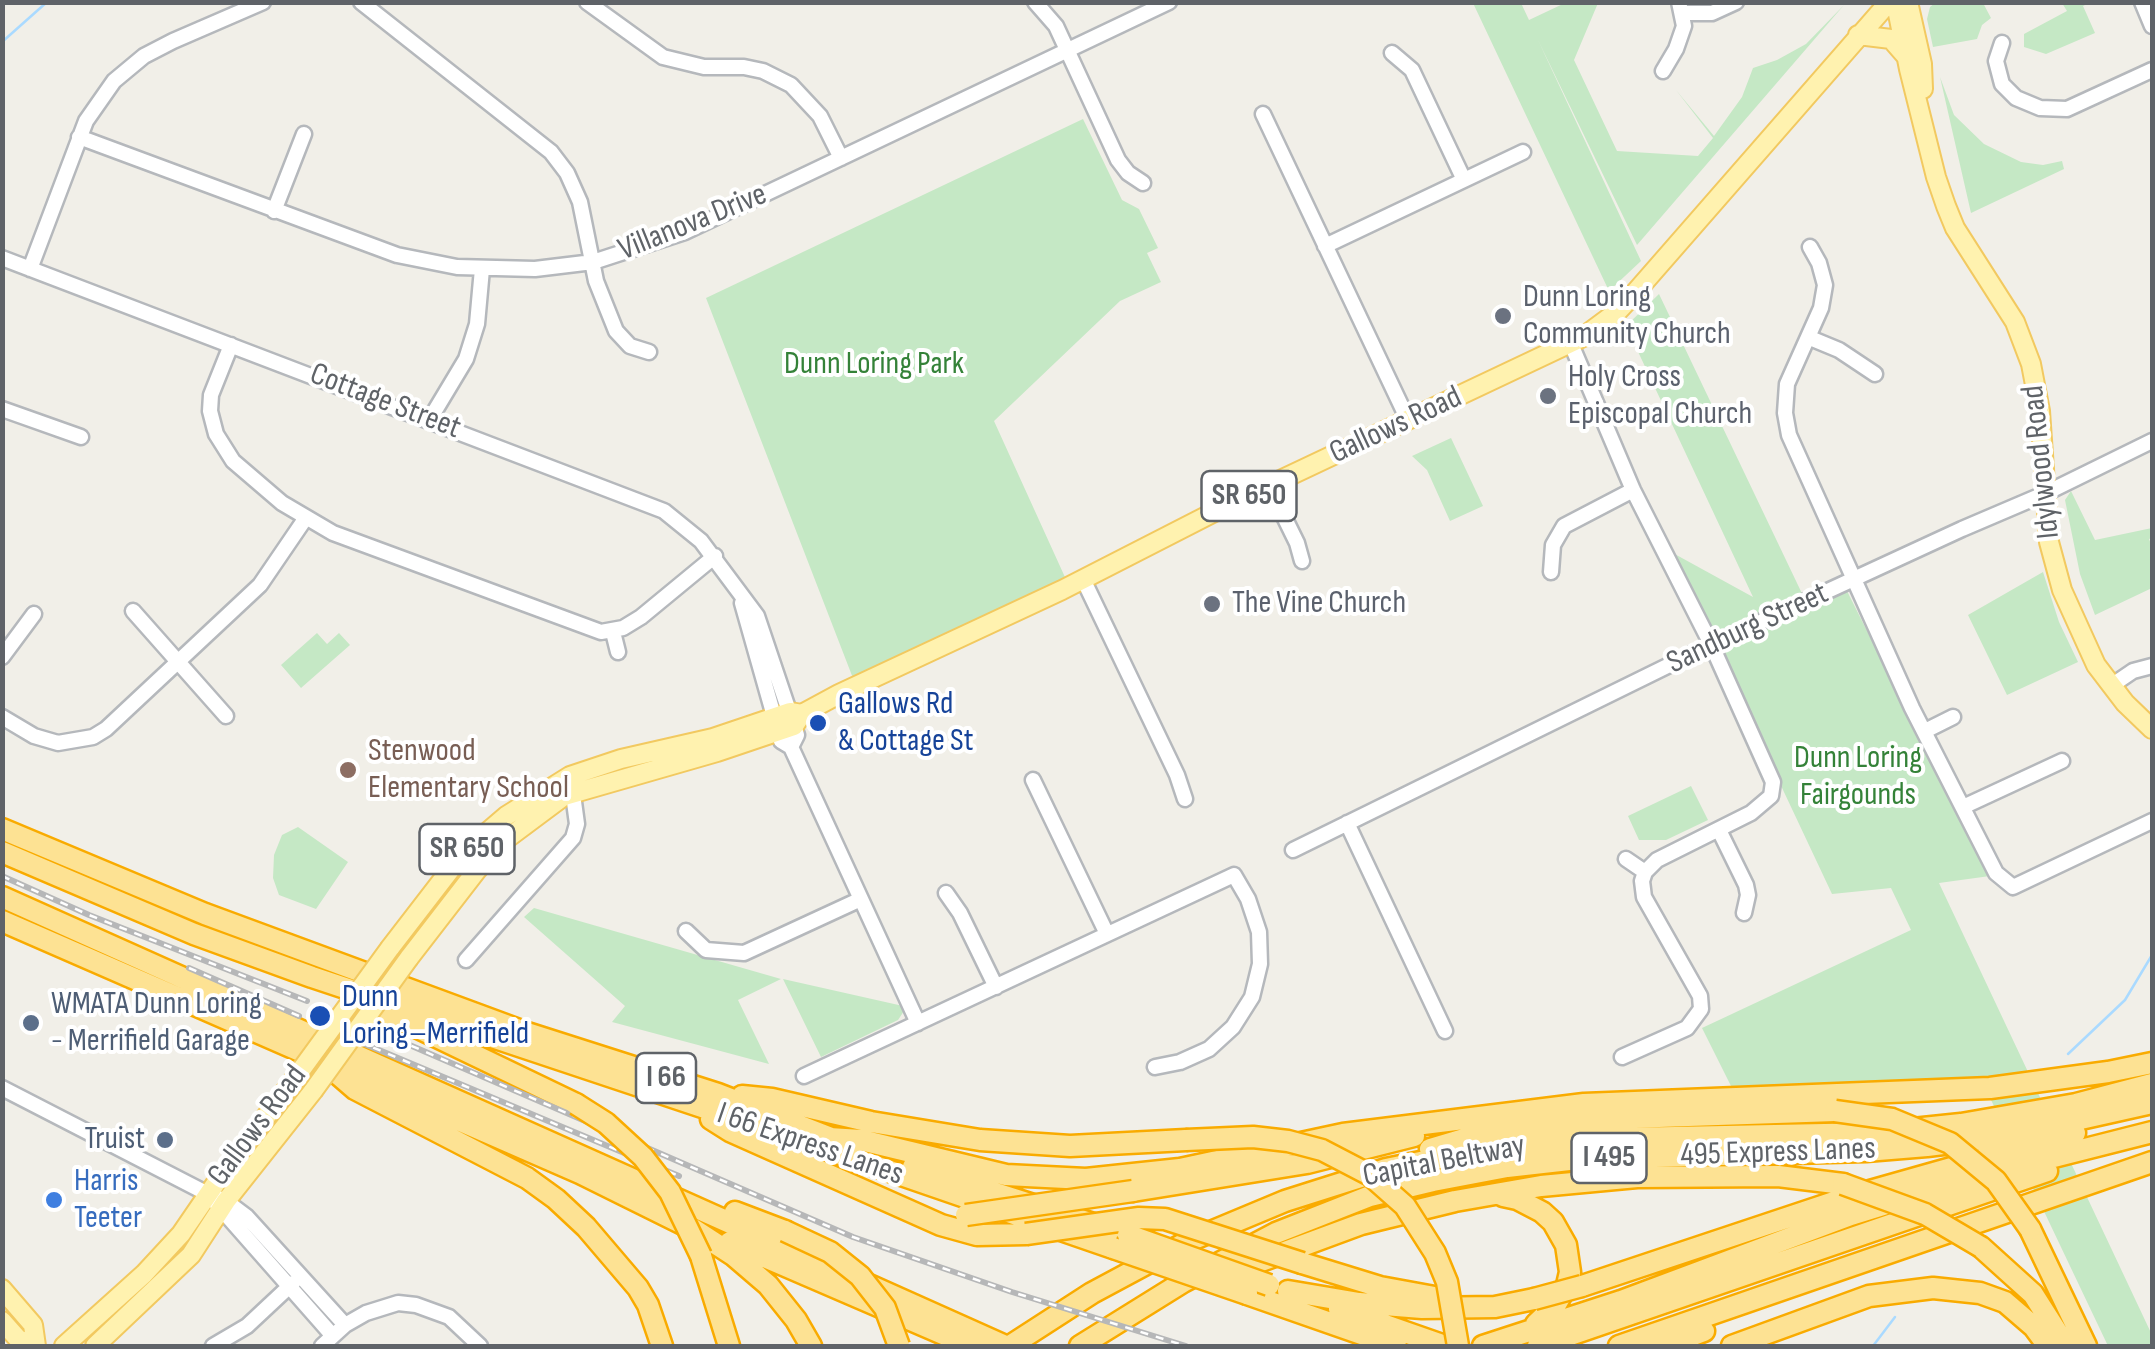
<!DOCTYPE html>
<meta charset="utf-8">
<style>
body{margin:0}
#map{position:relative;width:2155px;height:1349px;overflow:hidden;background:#f1efe8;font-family:"Sofia Sans Condensed",sans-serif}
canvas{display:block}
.frame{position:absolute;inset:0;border:5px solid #5f6368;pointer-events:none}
</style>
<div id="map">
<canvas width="2155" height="1349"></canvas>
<div class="frame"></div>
</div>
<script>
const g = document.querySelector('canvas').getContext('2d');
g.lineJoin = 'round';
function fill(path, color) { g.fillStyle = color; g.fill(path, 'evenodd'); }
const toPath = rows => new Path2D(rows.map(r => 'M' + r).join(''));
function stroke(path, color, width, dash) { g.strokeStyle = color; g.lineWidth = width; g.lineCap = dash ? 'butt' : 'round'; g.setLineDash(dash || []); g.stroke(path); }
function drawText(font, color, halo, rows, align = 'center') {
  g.font = font + ' "Sofia Sans Condensed",sans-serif'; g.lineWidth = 8; g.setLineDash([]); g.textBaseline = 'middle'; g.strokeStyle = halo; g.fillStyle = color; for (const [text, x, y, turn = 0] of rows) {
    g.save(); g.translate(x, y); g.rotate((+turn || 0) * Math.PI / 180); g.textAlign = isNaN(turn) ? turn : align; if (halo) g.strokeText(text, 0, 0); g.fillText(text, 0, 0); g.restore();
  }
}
fill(toPath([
 [1473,3,1521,3,1529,20,1565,3,1598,3,1574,60,1617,151,1698,156,1713,138,1676,90,1714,136,1742,97,1753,68,1777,60,1806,44,1844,5,1637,245,1538,40,1641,261,1609,291],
 [1935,3,1983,3,1991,18,1982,25,1977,39,1933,47,1927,19,1930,7],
 [2062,3,2089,3,2083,6,2095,33,2046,54,2024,47,2024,34,2067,11],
 [1940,77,1954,115,1984,144,2021,162,2043,165,2062,161,2064,169,1971,213],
 [1083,119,1122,200,1139,209,1158,248,1147,253,1161,282,1120,301,994,421,1069,586,856,686,706,298],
 [1659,294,1807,604,1847,591,1990,876,1939,883,2152,1335,2152,1346,2108,1346,1983,1083,1958,1087,1731,1086,1702,1028,1911,930,1891,888,1832,894,1671,552,1753,597,1626,326],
 [1451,438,1483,506,1450,521,1427,470,1412,456],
 [2071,491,2095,540,2152,528,2152,538,2149,539,2152,547,2152,588,2095,615,2080,574,2065,500],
 [2043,572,2059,622,2078,662,2007,695,1968,615],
 [317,633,327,644,339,633,350,645,301,688,281,665],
 [1691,786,1708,820,1666,840,1639,840,1628,816],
 [298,827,348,862,316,909,279,895,273,878,274,855,282,835],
 [534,908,781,979,738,1000,769,1064,612,1022,625,1006,524,917],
 [783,979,903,1006,904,1011,898,1020,821,1057]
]), '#c5e8c5');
stroke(toPath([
 [2,42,47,2],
 [2,97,2,101],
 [2068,1054,2125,1000,2152,955],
 [1873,1346,1895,1317]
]), '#aadaff', 2.5);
const minor = toPath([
 [361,2,551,152,567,173,580,202,596,281,616,331,630,346,649,352],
 [587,2,663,57,704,67,744,67,763,71,791,85,820,116,841,158],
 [1035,2,1056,26,1118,160,1128,173,1143,183],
 [2142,2,2152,26],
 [1683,13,1712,13,1736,2],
 [2002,43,1996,61,2002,84,2016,98,2040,108,2067,109,2152,70],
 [1392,53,1412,70,1464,180],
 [1663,71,1676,49,1684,26,1679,2],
 [1263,114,1408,420],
 [79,137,397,255,457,267,535,269,593,262,685,232,1169,2],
 [274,211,304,134],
 [1325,246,1523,152],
 [1810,247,1819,263,1825,285,1821,308,1787,384,1785,413,1789,435,1912,708,1996,873,2013,887,2152,821],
 [2,258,664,511,701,541,757,616,797,735,791,747],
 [30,269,86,121,114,81,144,56,173,41,263,2],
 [1810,338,1839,350,1875,374],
 [1571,344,1633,490,1712,646,1773,782,1771,796,1751,813,1657,860,1645,872,1642,881,1644,897,1700,996,1701,1009,1687,1028,1622,1057],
 [231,345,211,395,210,411,216,434,233,461,282,503,333,533,601,632,623,628,641,617,715,556],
 [2,409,81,437],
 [430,419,466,359,477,324,482,269],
 [1269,486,1297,543,1302,561],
 [1551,572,1553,545,1564,526,1633,490],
 [1083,579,1177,775,1185,799],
 [742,603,781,741,791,747,918,1023],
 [133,611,226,716],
 [613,632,618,652],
 [2,657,34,614],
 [2111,686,2133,671,2152,666],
 [2,717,34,736,58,743,93,737,106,729,260,585,305,519],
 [1925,731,1953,717],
 [1033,780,1107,934],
 [1965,806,2062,761],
 [1347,823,1445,1031],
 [1719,830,1746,885,1748,895,1744,913],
 [1293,850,1702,649,1962,529,2044,494,2152,441],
 [1626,859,1645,872],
 [946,893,960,913,996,987],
 [686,931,706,950,744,953,861,899],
 [466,960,573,838,577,824,572,787],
 [804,1076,1234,875,1248,899,1259,932,1260,964,1252,997,1233,1027,1209,1049,1180,1062,1155,1067],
 [2,1088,208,1194,226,1201,246,1216,345,1325],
 [215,1202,333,1336],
 [213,1346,247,1326,293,1283],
 [322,1346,345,1325,366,1313,398,1303,416,1305,449,1317,480,1346]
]);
const major = toPath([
 [1899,2,1898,14,1909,69,1936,177,1946,206,1955,228,2015,322,2031,364,2040,411,2049,542,2062,590,2096,665,2125,703,2152,729],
 [1908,2,1922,64,1923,89],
 [1858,35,1891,39,1905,55],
 [390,948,464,852,506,816,570,776,621,759,713,738,790,712,802,714],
 [409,958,477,870,505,840,564,796,717,752,794,726,802,714,839,694,1062,590,1234,502,1583,337,1618,311,1633,295,1889,2],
 [2,1289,33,1325,36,1346],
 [2,1321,18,1339,34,1346],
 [64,1346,144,1274,181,1234,218,1180,293,1081],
 [95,1346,191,1255,226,1201,313,1091]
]);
const highway = toPath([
 [2,829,205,914,527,1033,718,1094,839,1141],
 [2,852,194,934,312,977,780,1133],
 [2,897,1005,1346],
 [2,921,580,1173,693,1229,733,1255,768,1285,796,1320,811,1346],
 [389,1014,576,1104],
 [333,1070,355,1089,527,1178,556,1199,586,1227,638,1288,648,1305,662,1346],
 [742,1096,772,1099,871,1122,980,1140,1070,1146,1186,1140],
 [711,1119,730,1131,941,1225,977,1235,1026,1234],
 [829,1138,861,1140,1006,1175,1086,1179,1180,1169,1343,1134,1584,1104,1990,1088,2108,1072,2152,1063],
 [817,1146,1113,1248],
 [1430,1149,1484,1133,1570,1120,1835,1111],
 [913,1167,1128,1235],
 [1133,1191,1307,1163,1414,1136],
 [1503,1196,1517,1199,1542,1212,1553,1222,1566,1245,1570,1272,1567,1285,1555,1306,1536,1324],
 [735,1212,785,1231],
 [2030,1229,2086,1346],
 [730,1242,971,1346],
 [1981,1247,2033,1294,2066,1346],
 [701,1256,729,1346],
 [1302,1263,1380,1287,1440,1298],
 [1223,1275,1361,1224,1455,1201,1541,1186,1637,1177,1778,1176,1843,1184],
 [1582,1286,1852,1196,2075,1133],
 [1288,1291,1359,1303,1422,1308,1495,1307,1534,1299],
 [1247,1294,1396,1346],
 [1339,1309,1445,1346],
 [1010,1346,1092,1293,1189,1241,1285,1201,1386,1169,1440,1158,1576,1139,1875,1133,1961,1124,2076,1104,2152,1084],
 [1080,1346,1183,1282,1276,1233,1370,1196,1433,1181,1507,1167,1578,1159,1866,1151,1927,1146,2000,1137,2152,1103],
 [1483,1346,1621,1301,1851,1215,1967,1179,2152,1132],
 [1538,1346,2047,1171],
 [1619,1346,2152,1162],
 [1664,1346,1704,1331],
 [1732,1346,1869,1296,1933,1288,1980,1293,2005,1302,2034,1327,2048,1346]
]);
stroke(minor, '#b5b8bc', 19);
stroke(major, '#f2c960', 22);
stroke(highway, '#f9ab00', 25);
stroke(minor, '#fff', 14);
stroke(major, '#fff2af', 18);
stroke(highway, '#fde293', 20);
const rail = toPath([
 [2,876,89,915,307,1001],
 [189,968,299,1016],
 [338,1014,853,1237,1012,1292,1186,1346],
 [329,1029,679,1176]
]);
stroke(rail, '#b6b7b8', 6);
stroke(rail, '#fff', 2.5, [8]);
const majorBridge = toPath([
 [293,1081,390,948],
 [313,1091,409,958]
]);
const highwayBridge = toPath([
 [576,1104,606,1123,643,1157,670,1192,701,1256],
 [1835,1111,1892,1119,1950,1143,1996,1181,2030,1229],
 [1186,1140,1253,1137,1288,1141,1322,1150,1370,1175,1405,1206,1435,1253,1447,1282,1458,1346],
 [1843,1184,1925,1214,1981,1247],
 [966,1215,1133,1191],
 [785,1231,830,1252,860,1276,885,1308,899,1346],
 [1026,1234,1139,1218,1165,1219,1302,1263],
 [1128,1235,1269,1285],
 [1113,1248,1247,1294],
 [1534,1299,1582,1286]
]);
stroke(majorBridge, '#f2c960', 22, []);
stroke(highwayBridge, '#f9ab00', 25, []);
stroke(majorBridge, '#fff2af', 18);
stroke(highwayBridge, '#fde293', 20);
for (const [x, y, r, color] of [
 [1503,316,10,"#6b7280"],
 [1548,396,10,"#6b7280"],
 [1212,604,10,"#6b7280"],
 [818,723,10,"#1a4fb4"],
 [348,770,10,"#8d6e63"],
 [320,1016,12,"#1a4fb4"],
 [31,1023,10,"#5c6f8a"],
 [165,1140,10,"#5c6f8a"],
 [54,1200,10,"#3f7fe0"]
]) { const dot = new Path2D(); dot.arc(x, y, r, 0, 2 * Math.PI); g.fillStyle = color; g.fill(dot); stroke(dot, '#fff', 4); }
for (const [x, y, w] of [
 [1249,496,95],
 [467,849,95],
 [666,1078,60],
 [1609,1158,75]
]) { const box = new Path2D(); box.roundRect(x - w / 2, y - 25, w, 50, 8); g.fillStyle = '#fff'; g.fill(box); stroke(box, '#5f6368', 2.5); }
drawText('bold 30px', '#5f6368', null, [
 ["SR 650",1249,496],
 ["SR 650",467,849],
 ["I 66",666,1078],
 ["I 495",1609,1158]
]);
drawText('32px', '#5f6368', '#fff', [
 ["Villanova Drive",693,223,-22],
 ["Cottage Street",385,402,21],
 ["Gallows Road",1396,426,-25],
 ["Idylwood Road",2042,462,-96],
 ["Sandburg Street",1748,629,-25],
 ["Gallows Road",258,1126,-53],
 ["I 66 Express Lanes",810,1145,19],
 ["495 Express Lanes",1778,1153,-2],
 ["Capital Beltway",1444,1162,-11]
]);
drawText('32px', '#5b616d', '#fff', [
 ["Dunn Loring",1523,298],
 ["Community Church",1523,335],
 ["Holy Cross",1568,378],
 ["Episcopal Church",1568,415],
 ["The Vine Church",1232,604]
], 'left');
drawText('32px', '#348238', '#fff', [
 ["Dunn Loring Park",874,365],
 ["Dunn Loring",1858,759],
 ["Fairgounds",1858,796]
]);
drawText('32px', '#164399', '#fff', [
 ["Gallows Rd",838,705],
 ["& Cottage St",838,742],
 ["Dunn",342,998],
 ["Loring–Merrifield",342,1035]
], 'left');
drawText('32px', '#785e54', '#fff', [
 ["Stenwood",368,752],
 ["Elementary School",368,789]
], 'left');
drawText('32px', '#4e5e75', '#fff', [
 ["WMATA Dunn Loring",51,1005],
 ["- Merrifield Garage",51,1042],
 ["Truist",145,1140,"right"]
], 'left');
drawText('32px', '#366cbe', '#fff', [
 ["Harris",74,1182],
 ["Teeter",74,1219]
], 'left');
</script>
